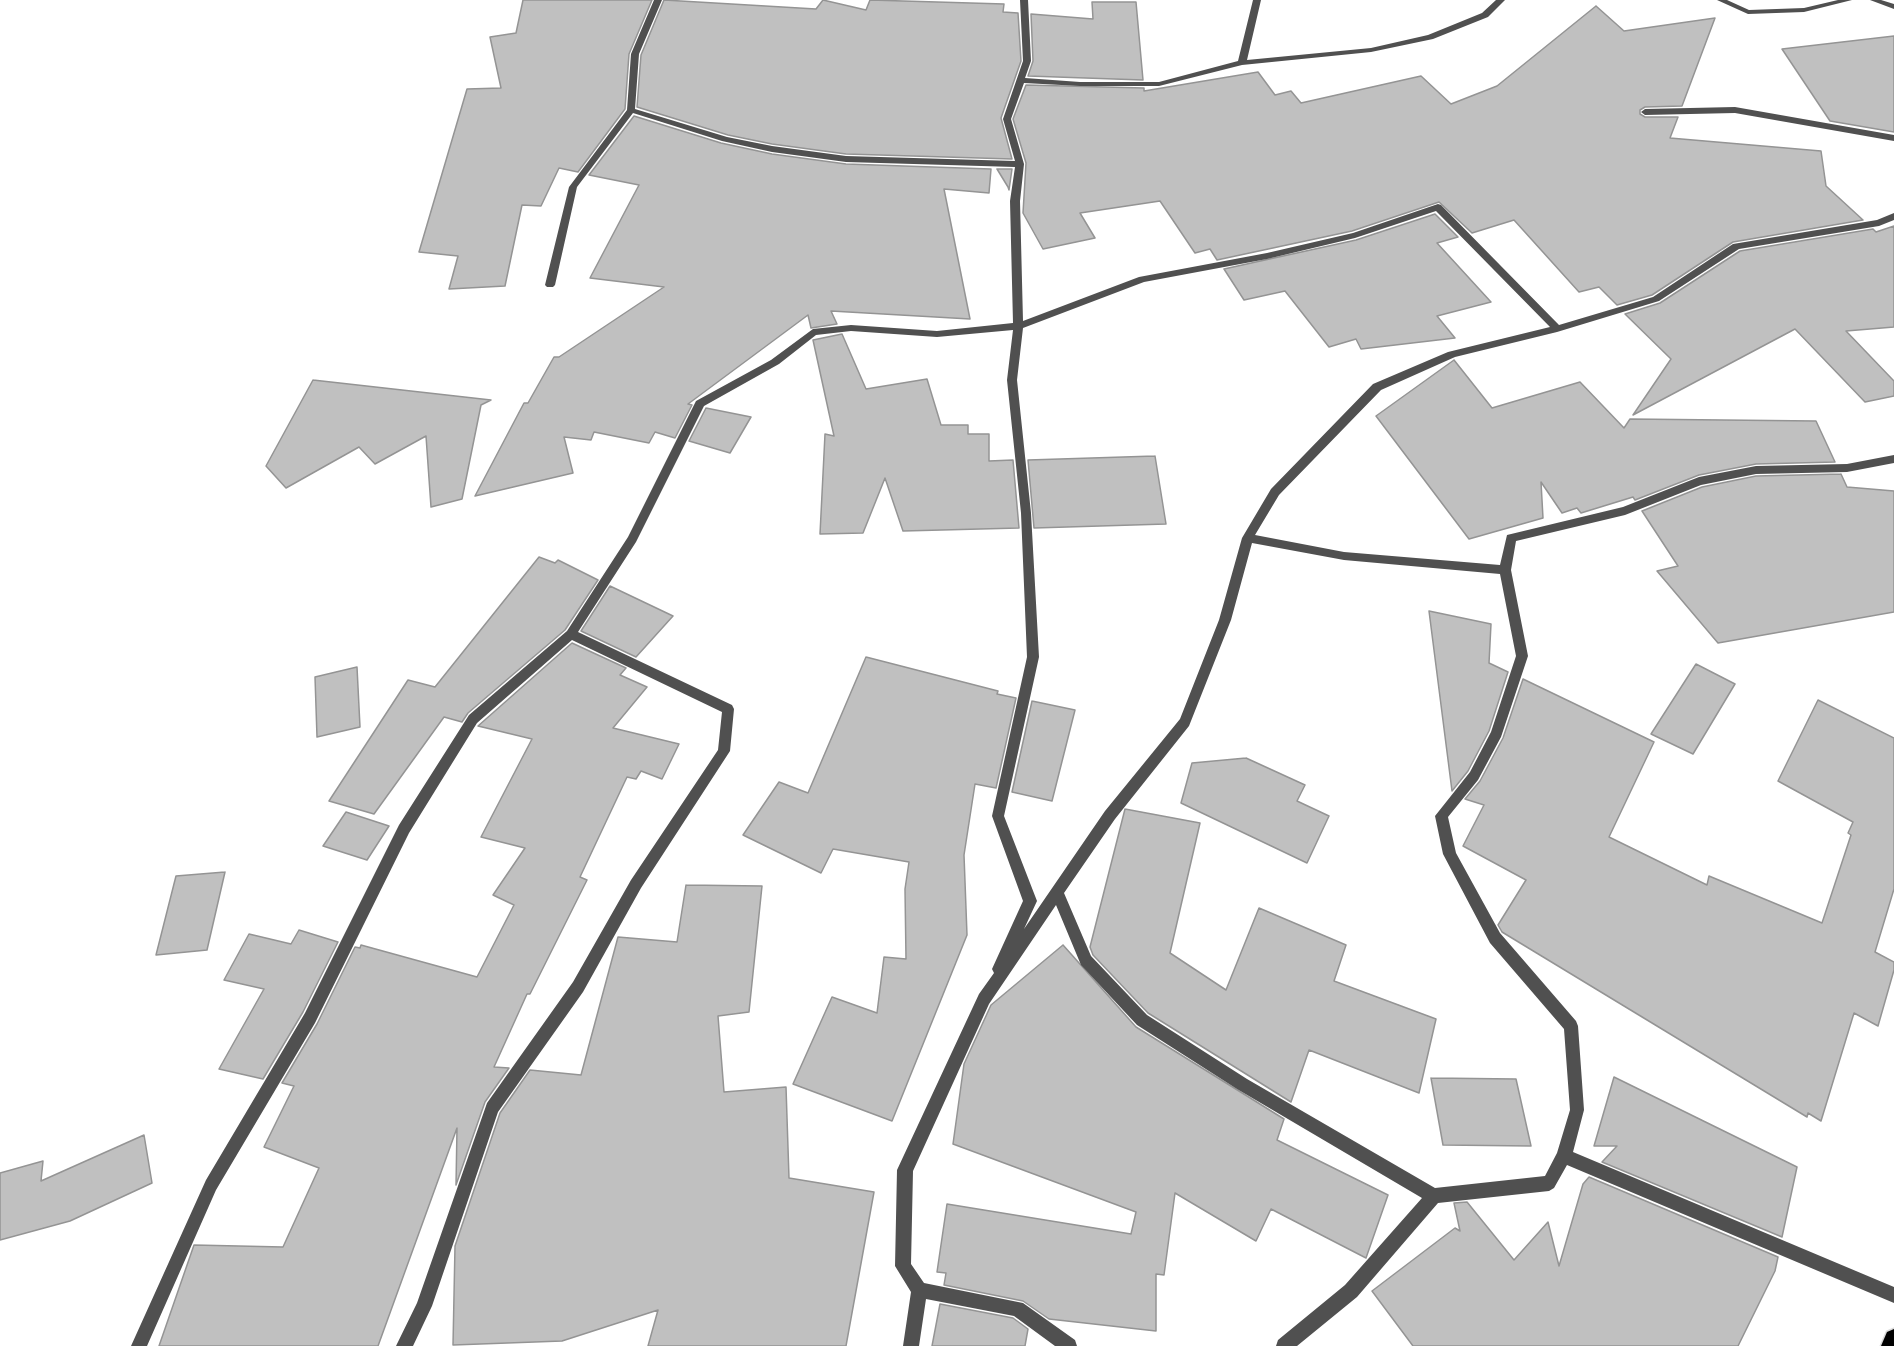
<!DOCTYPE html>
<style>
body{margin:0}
canvas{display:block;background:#fff}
</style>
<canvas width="1894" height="1346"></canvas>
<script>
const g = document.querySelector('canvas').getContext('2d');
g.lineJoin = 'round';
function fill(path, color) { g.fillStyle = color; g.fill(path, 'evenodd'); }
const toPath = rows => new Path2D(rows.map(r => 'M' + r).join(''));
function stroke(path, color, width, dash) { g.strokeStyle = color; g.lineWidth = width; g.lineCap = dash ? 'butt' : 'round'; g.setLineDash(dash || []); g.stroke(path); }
const building = toPath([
 [523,0,652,0,629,54,625,109,578,172,559,168,541,206,522,205,505,286,449,289,458,256,419,252,467,89,501,88,490,37,516,33,523,0],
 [664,0,816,9,823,0,866,10,870,0,1004,4,1003,12,1018,13,1021,61,1001,118,1012,159,846,154,772,144,728,135,637,107,641,55,664,0],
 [1092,2,1136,2,1143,80,1028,76,1033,61,1031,14,1093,19,1092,2],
 [1596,6,1624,31,1715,18,1682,106,1645,107,1640,110,1640,114,1645,117,1678,117,1670,138,1821,151,1826,186,1863,220,1733,242,1652,295,1617,305,1599,287,1579,292,1514,220,1472,233,1439,202,1352,231,1217,260,1210,249,1195,253,1160,201,1080,213,1095,238,1043,249,1023,213,1026,163,1013,119,1026,85,1144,88,1144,91,1258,72,1275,95,1291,91,1301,103,1421,76,1451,104,1497,86,1596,6],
 [1894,36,1894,132,1830,121,1782,49,1894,36],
 [634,116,721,143,772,154,846,164,991,169,989,193,944,189,970,319,831,311,837,324,811,328,808,315,688,404,692,405,675,438,655,432,649,443,594,432,591,440,564,437,573,473,475,496,524,403,528,403,554,357,559,357,664,287,590,278,639,185,589,175,634,116],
 [997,169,1012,169,1009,190,1008,187,997,169],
 [1435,214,1458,237,1437,243,1491,302,1437,316,1455,338,1361,349,1356,339,1329,347,1285,291,1244,300,1224,269,1356,240,1435,214],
 [1894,226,1894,327,1846,331,1894,381,1894,396,1865,402,1795,329,1633,415,1671,359,1625,314,1660,303,1740,251,1873,229,1876,232,1894,226],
 [842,334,866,389,927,379,941,425,968,425,968,434,989,434,989,461,1013,460,1019,528,903,531,885,478,863,533,820,534,825,434,834,436,813,340,842,334],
 [1454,360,1492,408,1580,382,1624,428,1630,419,1816,421,1835,462,1756,464,1699,475,1635,500,1633,497,1581,513,1577,508,1562,513,1541,482,1543,518,1469,539,1376,416,1454,360],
 [313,380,491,400,481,405,462,499,431,507,426,436,375,464,359,447,286,488,266,466,313,380],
 [706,408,751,417,730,453,689,441,706,408],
 [1155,456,1166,524,1034,528,1028,460,1155,456],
 [1841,474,1847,487,1894,491,1894,612,1718,643,1657,571,1678,566,1642,511,1702,487,1756,476,1841,474],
 [539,557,555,563,558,560,598,580,565,630,468,713,462,722,444,717,374,814,329,801,408,680,435,687,539,557],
 [610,586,673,616,636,657,581,631,610,586],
 [1429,611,1491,624,1489,663,1508,672,1489,731,1468,771,1452,791,1429,611],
 [572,643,626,668,620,675,647,687,613,728,679,744,662,779,641,771,636,779,627,777,580,877,587,880,530,994,527,994,494,1067,509,1068,485,1102,456,1185,457,1128,378,1346,159,1346,194,1245,283,1247,319,1168,264,1147,294,1086,282,1083,317,1024,355,947,360,948,361,945,477,977,514,905,493,895,525,848,481,837,532,739,478,726,572,643],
 [866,657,998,691,997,694,1016,698,996,788,975,784,964,855,967,935,892,1121,793,1084,832,997,877,1013,884,957,906,959,905,889,909,862,833,849,821,873,743,835,779,782,808,793,866,657],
 [1696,664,1735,684,1693,754,1651,734,1696,664],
 [357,667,360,727,317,737,315,677,357,667],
 [1523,679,1654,742,1609,837,1707,885,1709,876,1822,923,1851,835,1848,833,1853,822,1778,781,1818,700,1894,738,1894,889,1875,952,1894,962,1894,970,1878,1026,1854,1013,1821,1121,1808,1113,1807,1117,1502,932,1498,925,1526,880,1463,846,1484,805,1465,799,1480,781,1503,738,1523,679],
 [1032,701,1075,710,1052,801,1012,792,1032,701],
 [1246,758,1305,785,1297,801,1329,816,1307,863,1181,803,1192,763,1246,758],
 [1125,809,1200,823,1170,953,1226,990,1259,908,1346,945,1334,981,1436,1019,1419,1093,1309,1050,1291,1102,1148,1013,1093,955,1090,947,1125,809],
 [346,812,389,826,367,860,323,846,346,812],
 [225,872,207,950,156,955,176,876,225,872],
 [686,885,762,886,749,1012,718,1016,724,1092,786,1087,789,1178,874,1192,846,1346,648,1346,658,1310,562,1341,453,1345,455,1246,500,1113,530,1070,581,1075,618,937,677,942,686,885],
 [299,930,338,942,303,1012,263,1079,219,1069,264,989,224,980,249,934,291,944,299,930],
 [1063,945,1136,1027,1284,1119,1277,1140,1388,1195,1366,1258,1271,1209,1256,1241,1175,1193,1164,1275,1156,1274,1156,1331,1049,1319,1023,1301,944,1285,946,1273,937,1272,947,1204,1131,1234,1136,1212,953,1144,964,1064,991,1005,1063,945],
 [1614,1077,1797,1167,1782,1237,1602,1162,1617,1146,1594,1146,1614,1077],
 [1431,1078,1516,1079,1531,1146,1443,1145,1431,1078],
 [144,1135,152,1183,70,1221,0,1240,0,1173,43,1161,41,1181,144,1135],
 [1589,1177,1778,1257,1775,1271,1738,1346,1413,1346,1372,1291,1455,1228,1460,1231,1454,1203,1467,1202,1514,1260,1548,1222,1559,1266,1583,1184,1589,1177],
 [940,1304,1013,1318,1028,1329,1025,1346,932,1346,940,1304]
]);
fill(building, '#c0c0c0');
stroke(building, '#949494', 1.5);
const primary = toPath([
 [1894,1329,1894,1346,1881,1346,1887,1332,1894,1329]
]);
stroke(primary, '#dbdbdb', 3);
fill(toPath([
 [654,0,662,0,639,54,635,109,727,137,772,146,846,156,1015,161,1003,119,1023,61,1020,0,1028,0,1031,61,1025,78,1080,82,1159,82,1238,61,1253,0,1261,0,1247,60,1371,48,1428,35,1482,13,1496,0,1505,0,1488,17,1433,39,1371,52,1242,65,1159,86,1080,86,1024,83,1011,119,1024,164,1020,201,1023,321,1139,277,1267,253,1353,233,1438,204,1441,205,1559,325,1653,297,1733,244,1877,220,1894,213,1894,220,1879,226,1739,249,1659,301,1557,332,1455,357,1381,390,1279,495,1255,535,1344,552,1500,565,1507,535,1623,507,1699,477,1756,466,1847,464,1894,455,1894,463,1847,472,1756,474,1701,485,1625,515,1516,541,1511,570,1528,656,1501,737,1478,780,1448,817,1456,853,1500,933,1576,1021,1578,1026,1584,1110,1573,1152,1894,1287,1894,1303,1567,1165,1554,1188,1549,1191,1438,1203,1357,1297,1297,1346,1276,1346,1278,1340,1345,1285,1422,1198,1237,1089,1137,1025,1081,965,1056,905,989,1004,913,1171,911,1264,924,1283,1023,1303,1075,1340,1077,1346,1055,1346,1014,1316,926,1299,919,1346,903,1346,911,1292,895,1266,897,1170,979,994,994,973,992,969,1023,901,992,816,1027,657,1021,513,1007,380,1013,330,937,337,851,331,816,335,779,364,704,406,636,542,578,632,732,705,734,709,730,751,641,888,583,992,498,1112,432,1306,413,1346,396,1346,417,1303,487,1103,573,982,631,880,718,750,722,712,572,640,477,723,409,833,315,1023,216,1190,147,1346,131,1346,206,1180,305,1013,399,825,469,715,567,631,628,537,696,401,771,360,813,329,851,325,937,331,1013,323,1010,201,1015,167,846,162,772,152,722,141,633,113,577,187,555,285,553,287,547,287,545,285,569,187,627,110,631,54,654,0],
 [1436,211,1550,327,1448,352,1373,384,1271,489,1242,538,1219,620,1180,719,1105,811,1024,929,1037,901,1004,816,1039,657,1031,513,1017,380,1023,328,1144,282,1267,259,1355,238,1436,211],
 [1252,543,1344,560,1500,574,1516,656,1491,732,1470,772,1435,816,1443,854,1490,943,1564,1029,1570,1110,1557,1153,1545,1176,1435,1188,1247,1079,1147,1015,1091,956,1064,893,1115,819,1189,726,1231,620,1252,543],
 [1717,0,1727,0,1749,10,1804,8,1838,0,1852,0,1804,12,1748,14,1717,0],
 [1870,0,1881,0,1894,4,1894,9,1870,0],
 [1735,107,1894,135,1894,141,1735,113,1645,115,1641,112,1645,109,1735,107]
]), '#505050');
fill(primary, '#000');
</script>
